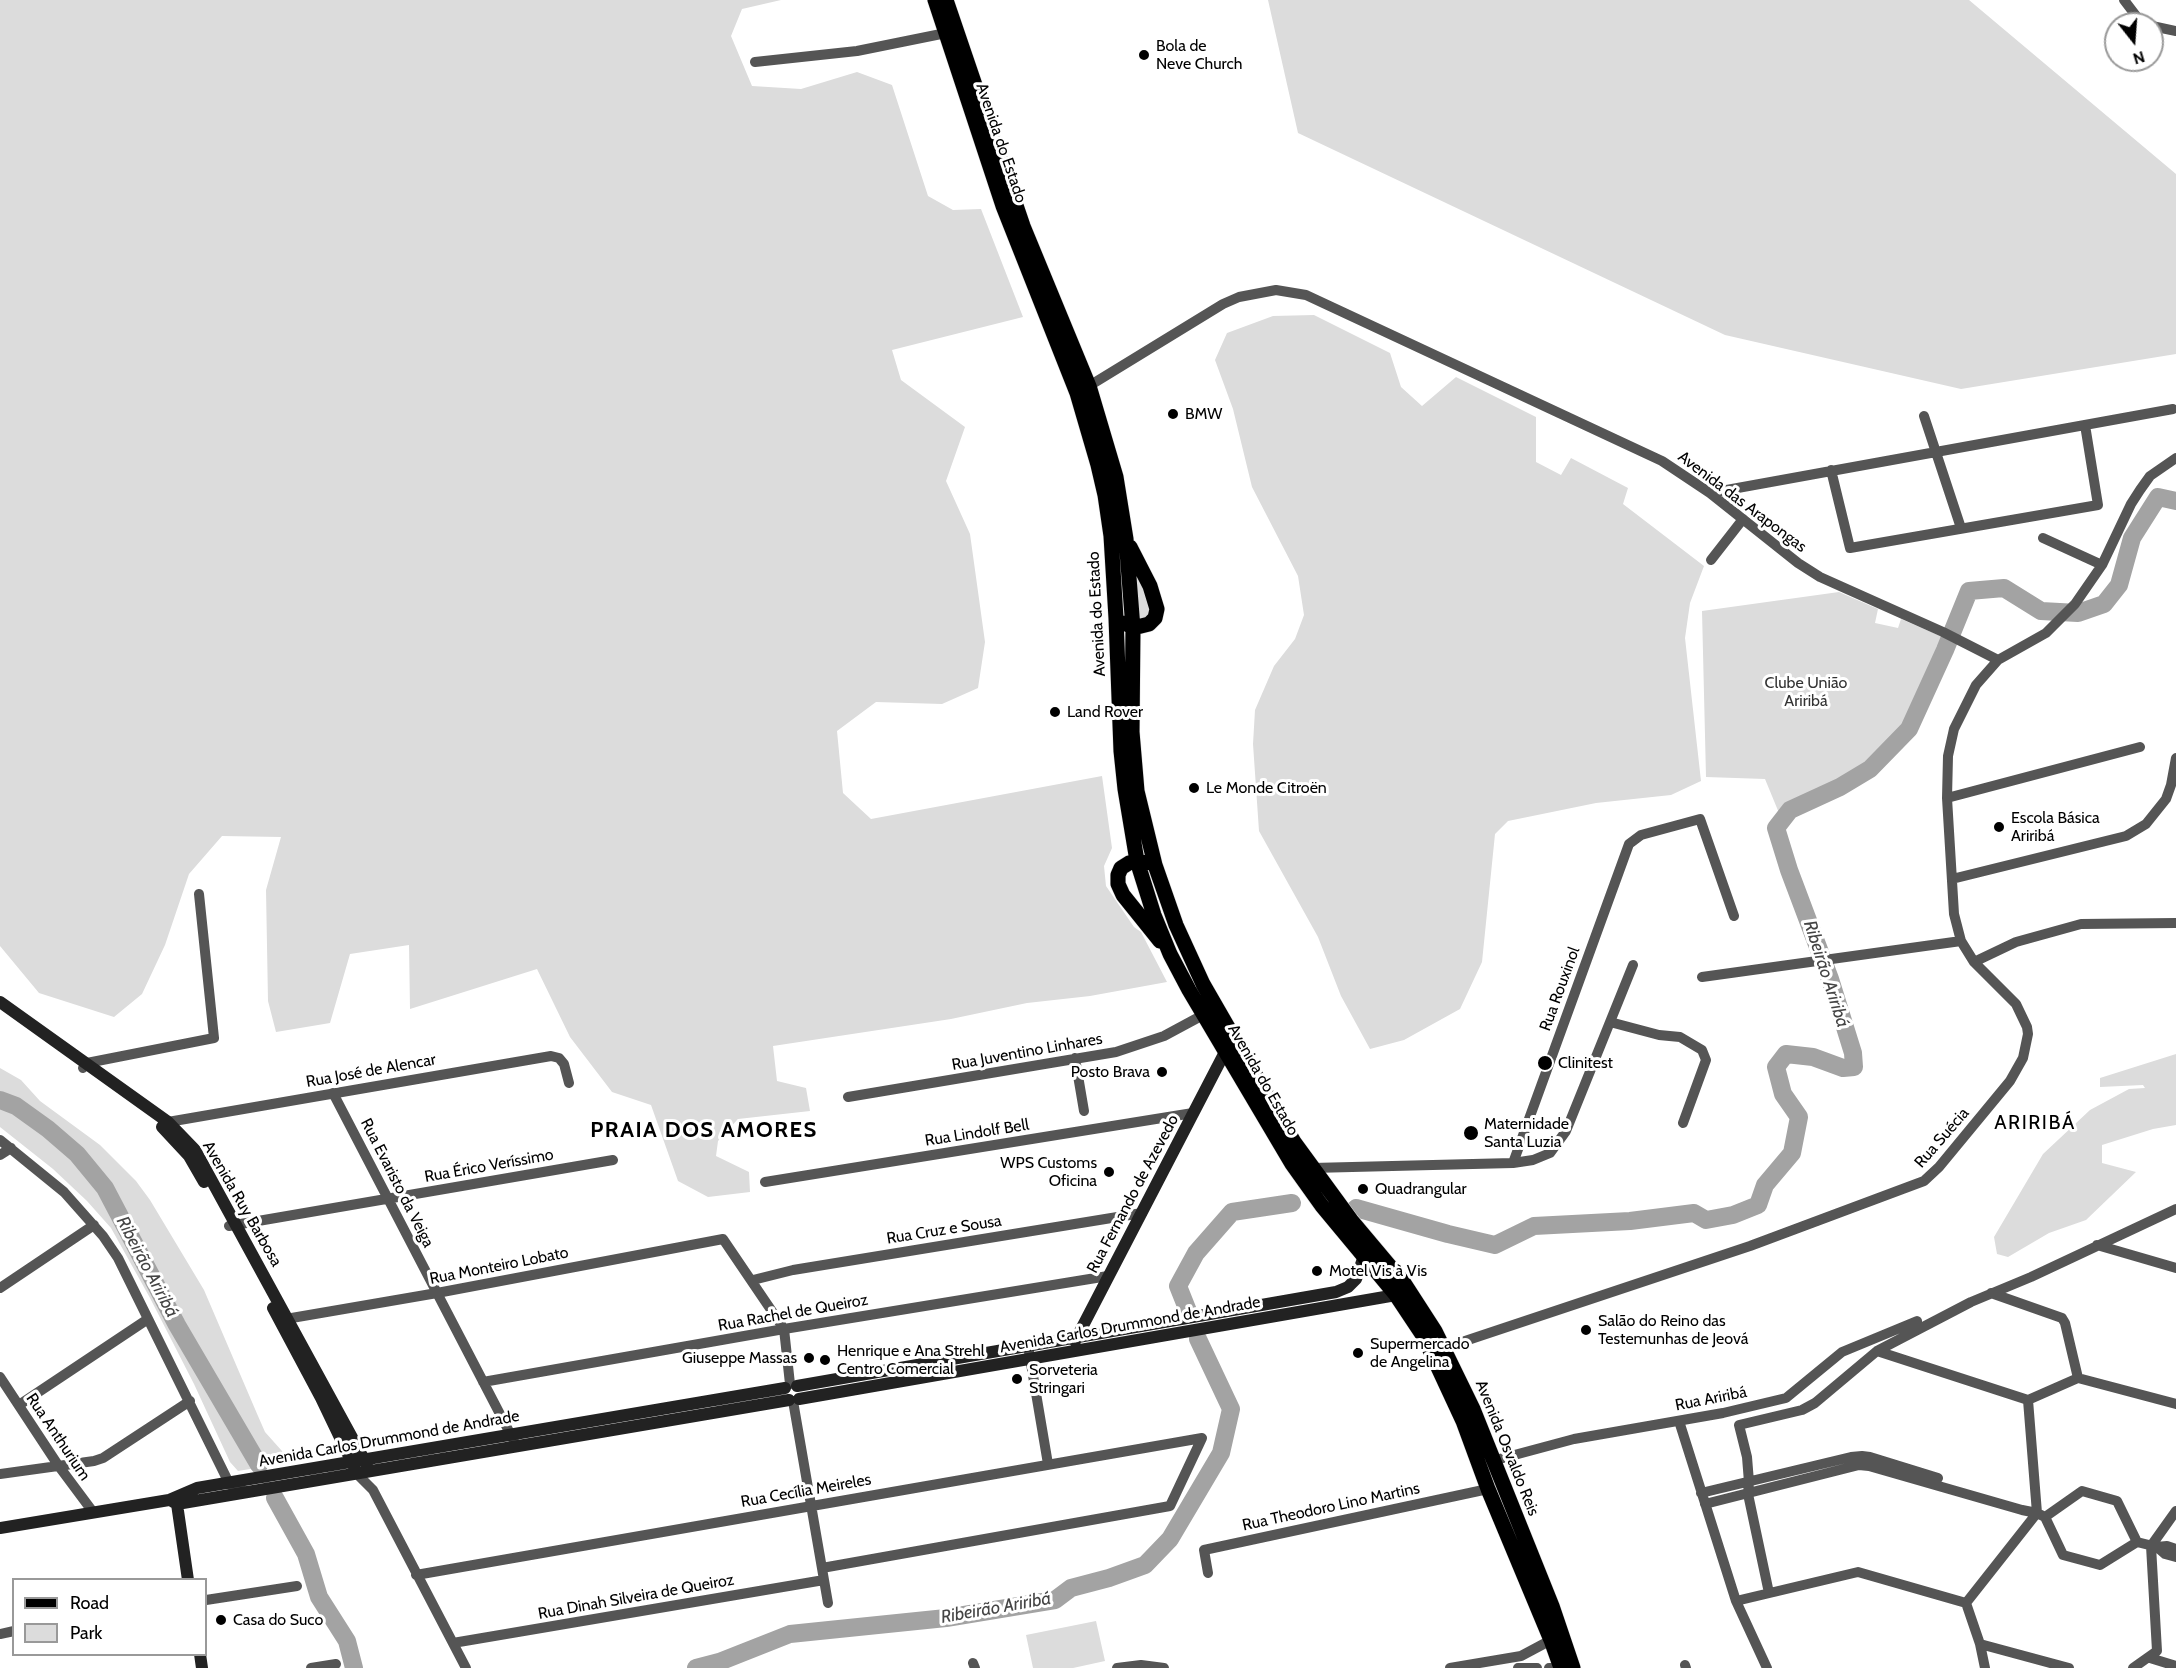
<!DOCTYPE html>
<meta charset="utf-8">
<style>
body{margin:0}
#map{position:relative;width:2176px;height:1668px;overflow:hidden;background:#fff;font-family:Cabin,sans-serif}
canvas{display:block}
.legend{position:absolute;left:12px;top:1578px;width:195px;height:78px;box-sizing:border-box;background:#fff;border:2px solid #999;margin:0;padding:8px 10px;list-style:none;font-size:18px;color:#000}
.legend li{display:flex;align-items:center;gap:12px;height:30px}
.legend b{width:30px;border:2px solid #999}
.north{position:absolute;left:2104px;top:12px;width:60px;height:60px;box-sizing:border-box;background:#fff;border:2px solid #999;border-radius:50%;rotate:163deg;font-size:16px;font-weight:700;line-height:24px;text-align:center;color:#000}
.north::after{content:'';display:block;margin:auto;width:21px;height:27px;background:#000;clip-path:polygon(50% 0,100% 100%,50% 72%,0 100%)}
</style>
<div id="map">
<canvas width="2176" height="1668"></canvas>
<ul class="legend">
<li><b style="height:8px;background:#000"></b>Road</li>
<li><b style="height:16px;background:#dcdcdc"></b>Park</li>
</ul>
<div class="north">N</div>
</div>
<script>
const g = document.querySelector('canvas').getContext('2d');
g.lineJoin = 'round';
function fill(path, color) { g.fillStyle = color; g.fill(path, 'evenodd'); }
const toPath = rows => new Path2D(rows.map(r => 'M' + r).join(''));
function stroke(path, color, width, dash) { g.strokeStyle = color; g.lineWidth = width; g.lineCap = dash ? 'butt' : 'round'; g.setLineDash(dash || []); g.stroke(path); }
function drawText(font, color, halo, rows, align = 'center') {
  g.font = font + ' Cabin,sans-serif'; g.lineWidth = 6; g.setLineDash([]); g.textBaseline = 'middle'; g.strokeStyle = halo; g.fillStyle = color; for (const [text, x, y, turn = 0] of rows) {
    g.save(); g.translate(x, y); g.rotate((+turn || 0) * Math.PI / 180); g.textAlign = isNaN(turn) ? turn : align; if (halo) g.strokeText(text, 0, 0); g.fillText(text, 0, 0); g.restore();
  }
}
fill(toPath([
 [0,0,781,0,742,9,731,36,752,86,801,89,857,72,892,85,928,196,953,210,981,209,1023,317,892,350,901,380,965,427,946,481,970,534,985,642,978,688,942,704,876,702,837,731,843,793,871,819,1102,776,1112,848,1104,866,1106,886,1134,927,1141,932,1167,982,1090,996,1027,1003,951,1019,773,1046,777,1081,806,1088,810,1111,738,1119,718,1141,716,1156,749,1172,750,1192,708,1197,678,1181,651,1105,612,1092,570,1037,537,969,410,1009,409,945,350,954,330,1023,276,1032,268,1001,266,890,281,837,222,836,189,874,165,945,142,994,114,1017,39,993,0,946],
 [1268,0,1969,0,2176,174,2176,354,1961,389,1725,335,1298,133],
 [1314,315,1390,353,1401,387,1422,406,1456,377,1536,417,1536,462,1561,475,1571,458,1628,488,1623,504,1704,566,1690,603,1685,638,1701,781,1671,795,1596,803,1508,821,1495,834,1482,962,1460,1009,1404,1040,1370,1049,1341,996,1318,937,1259,831,1253,744,1255,710,1274,666,1295,639,1304,615,1298,576,1252,487,1233,409,1215,360,1227,333,1273,316],
 [1136,571,1149,592,1151,614,1138,622],
 [1839,592,1878,609,1875,623,1898,628,1901,619,1945,638,1904,725,1867,765,1838,784,1779,813,1765,779,1706,777,1702,611],
 [2176,1054,2176,1125,2153,1129,2102,1145,2102,1163,2136,1172,2086,1220,2049,1233,2008,1257,1997,1254,1994,1237,2043,1154,2090,1110,2129,1089,2145,1088,2143,1085,2100,1087,2100,1078],
 [0,1068,21,1080,40,1101,100,1145,136,1181,150,1200,204,1290,258,1416,265,1432,282,1451,286,1463,238,1471,230,1462,194,1384,150,1298,111,1228,87,1201,53,1169,0,1127],
 [1096,1621,1105,1661,1073,1668,1033,1668,1026,1635]
]), '#dcdcdc');
stroke(toPath([
 [0,1100,16,1106,48,1129,77,1154,105,1188,177,1325,259,1465],
 [1356,1208,1448,1234,1495,1245,1534,1226,1630,1221,1694,1213,1706,1220,1733,1215,1758,1205,1765,1185,1792,1153,1799,1117,1783,1094,1776,1067,1786,1054,1813,1057,1843,1068,1854,1067,1853,1053,1830,979,1789,870,1776,828,1790,810,1840,787,1870,769,1909,729,1945,650,1969,591,2004,588,2041,611,2078,613,2104,604,2119,585,2132,538,2158,497,2176,501],
 [1188,1311,1178,1286,1196,1253,1232,1212,1292,1203],
 [275,1498,306,1554,319,1597,347,1641,354,1668],
 [696,1668,719,1662,790,1634,946,1618,1055,1600,1071,1588,1109,1578,1145,1565,1170,1539,1221,1453,1231,1409,1198,1339]
]), '#a3a3a3', 18);
const primary = toPath([
 [935,0,1003,206,1077,393,1098,465,1105,495,1111,536,1116,618,1121,751,1125,789,1137,861,1154,915,1170,954,1189,990,1292,1164,1322,1206,1396,1295,1424,1337,1463,1421,1488,1489,1551,1640,1561,1668],
 [946,0,1023,226,1089,386,1116,477,1126,539,1133,628,1132,732,1137,791,1155,865,1176,925,1203,984,1294,1142,1351,1220,1404,1283,1435,1331,1473,1409,1552,1606,1573,1668],
 [1125,623,1133,628,1149,624,1155,618,1157,609,1150,586,1130,547],
 [1146,863,1137,861,1129,863,1121,868,1118,875,1118,884,1123,895,1160,941]
]);
stroke(primary, '#dbdbdb', 16);
stroke(toPath([
 [2124,0,2140,21,2148,24],
 [2152,26,2176,31],
 [755,62,857,51,946,33],
 [1089,386,1223,304,1239,297,1276,290,1306,295,1662,461,1710,493,1798,563,1820,577,1943,632,1998,660,2046,633,2075,604,2102,565,2131,504,2140,490,2150,476,2176,458],
 [1924,416,1961,528],
 [1831,470,1850,548,2098,505,2085,425],
 [1710,493,2173,409],
 [2043,538,2102,565],
 [1711,560,1743,519],
 [1947,798,2140,747],
 [1952,879,2126,836,2146,824,2166,799,2171,785,2176,758],
 [1974,962,2016,942,2081,924,2176,923],
 [1702,977,1961,941],
 [1610,1022,1659,1035,1680,1037,1702,1050,1706,1060,1683,1123],
 [1075,1058,1084,1111],
 [83,1068,87,1063,214,1038,199,894],
 [333,1093,514,1441],
 [848,1097,1116,1052,1164,1036,1203,1015],
 [163,1127,168,1122,551,1056,559,1058,564,1064,569,1083],
 [0,1140,64,1192,103,1236,118,1258,229,1483,236,1489,248,1492],
 [0,1155,11,1148],
 [1513,1163,1533,1160,1550,1153,1566,1131,1633,965],
 [1312,1168,1513,1163,1629,844,1641,835,1700,819,1734,916],
 [765,1182,1193,1113],
 [229,1226,613,1160],
 [2097,1245,2176,1268],
 [753,1280,793,1270,1142,1213],
 [0,1288,94,1225],
 [1991,1293,2062,1318,2065,1323,2078,1378,2176,1404],
 [280,1320,437,1293,723,1239,784,1329,790,1384],
 [1028,1346,1048,1464],
 [1444,1348,1750,1246,1924,1181,1939,1167,2010,1081,2023,1058,2028,1034,2027,1027,2016,1004,1974,962,1961,941,1954,914,1947,798,1948,756,1954,729,1976,685,1998,660],
 [1877,1351,2028,1400],
 [0,1377,58,1465,93,1512],
 [483,1382,784,1329,1108,1276],
 [793,1401,828,1603],
 [19,1405,148,1319],
 [1679,1421,1736,1601,1767,1668],
 [1492,1461,1574,1439,1723,1413,1786,1398,1842,1352,1917,1321],
 [0,1474,94,1461,103,1458,190,1401],
 [357,1474,373,1490,466,1668],
 [1701,1493,1851,1457,1862,1456,1870,1457,1938,1478],
 [1705,1504,1859,1465,1869,1466,2022,1510,2037,1513,2045,1517,2063,1555,2100,1565,2137,1542,2157,1547,2167,1546,2176,1549],
 [2045,1517,2082,1491,2117,1501,2137,1542],
 [2157,1547,2165,1554,2176,1557],
 [822,1568,1170,1506,1202,1438],
 [1208,1573,1204,1550,1488,1489],
 [416,1575,1202,1438],
 [1769,1593,1748,1494,1749,1482,1747,1457,1739,1425,1802,1410,1815,1403,1877,1351,1971,1302,2031,1277,2176,1209],
 [206,1600,297,1586],
 [1736,1601,1858,1572,1966,1603],
 [1966,1603,2037,1513,2028,1400,2078,1378],
 [1966,1603,1980,1644,1985,1668],
 [0,1634,14,1631],
 [453,1643,824,1580],
 [1980,1644,2069,1668],
 [2150,1658,2176,1666],
 [973,1663,975,1668],
 [1685,1665,1686,1668],
 [311,1668,336,1664],
 [1117,1668,1141,1665,1164,1668],
 [1450,1668,1521,1656,1551,1640],
 [1518,1668,1537,1668],
 [1549,1668,1551,1668],
 [2133,1668,2157,1651,2151,1546,2176,1511]
]), '#555', 10);
stroke(toPath([
 [0,1002,168,1122,195,1150,367,1465],
 [162,1127,189,1156,204,1182],
 [273,1308,321,1398,355,1469],
 [1075,1341,1225,1052],
 [797,1386,1336,1292,1348,1287,1356,1279,1364,1256],
 [799,1399,1396,1295],
 [172,1501,177,1504,188,1580],
 [177,1504,789,1400],
 [0,1528,169,1500,197,1488,785,1388],
 [200,1654,202,1668]
]), '#222', 12);
stroke(primary, '#000', 15);
for (const [x, y, r, color] of [
 [1144,55,6,"#000"],
 [1173,414,6,"#000"],
 [1055,712,6,"#000"],
 [1194,788,6,"#000"],
 [1999,827,6,"#000"],
 [1545,1063,8,"#000"],
 [1162,1072,6,"#000"],
 [1471,1133,8,"#000"],
 [1109,1172,6,"#000"],
 [1363,1189,6,"#000"],
 [1317,1271,6,"#000"],
 [1586,1330,6,"#000"],
 [1358,1353,6,"#000"],
 [809,1358,6,"#000"],
 [825,1360,6,"#000"],
 [1017,1379,6,"#000"],
 [221,1620,6,"#000"]
]) { const dot = new Path2D(); dot.arc(x, y, r, 0, 2 * Math.PI); g.fillStyle = color; g.fill(dot); stroke(dot, '#fff', 2); }
drawText('16px', '#000', '#fff', [
 ["Bola de",1156,46],
 ["Neve Church",1156,64],
 ["BMW",1185,414],
 ["Land Rover",1067,712],
 ["Le Monde Citroën",1206,788],
 ["Escola Básica",2011,818],
 ["Ariribá",2011,836],
 ["Clinitest",1558,1063],
 ["Posto Brava",1150,1072,"right"],
 ["Maternidade",1484,1124],
 ["Santa Luzia",1484,1142],
 ["WPS Customs",1097,1163,"right"],
 ["Oficina",1097,1181,"right"],
 ["Quadrangular",1375,1189],
 ["Motel Vis à Vis",1329,1271],
 ["Salão do Reino das",1598,1321],
 ["Testemunhas de Jeová",1598,1339],
 ["Supermercado",1370,1344],
 ["de Angelina",1370,1362],
 ["Henrique e Ana Strehl",837,1351],
 ["Centro Comercial",837,1369],
 ["Giuseppe Massas",797,1358,"right"],
 ["Sorveteria",1029,1370],
 ["Stringari",1029,1388],
 ["Casa do Suco",233,1620]
], 'left');
drawText('16px', '#000', '#fff', [
 ["Avenida do Estado",1001,143,71],
 ["Avenida das Arapongas",1742,502,37],
 ["Avenida do Estado",1097,614,-93],
 ["Rua Rouxinol",1560,989,-70],
 ["Rua Juventino Linhares",1027,1052,-10],
 ["Rua José de Alencar",371,1071,-10],
 ["Avenida do Estado",1263,1080,60],
 ["Rua Lindolf Bell",977,1133,-9],
 ["Rua Suécia",1942,1138,-49],
 ["Rua Érico Veríssimo",489,1166,-10],
 ["Rua Evaristo da Veiga",397,1183,63],
 ["Rua Fernando de Azevedo",1133,1194,-62],
 ["Avenida Ruy Barbosa",242,1204,60],
 ["Rua Cruz e Sousa",944,1230,-9],
 ["Rua Monteiro Lobato",499,1266,-11],
 ["Rua Rachel de Queiroz",793,1313,-10],
 ["Avenida Carlos Drummond de Andrade",1130,1325,-10],
 ["Rua Ariribá",1711,1399,-11],
 ["Rua Anthurium",58,1437,56],
 ["Avenida Carlos Drummond de Andrade",389,1439,-10],
 ["Avenida Osvaldo Reis",1507,1448,68],
 ["Rua Cecília Meireles",806,1491,-10],
 ["Rua Theodoro Lino Martins",1331,1507,-12],
 ["Rua Dinah Silveira de Queiroz",636,1597,-10]
]);
drawText('16px', '#333', '#fff', [
 ["Clube União",1806,683],
 ["Ariribá",1806,701]
]);
drawText('italic 18px', '#444', '#fff', [
 ["Ribeirão Ariribá",1826,974,72],
 ["Ribeirão Ariribá",147,1267,62],
 ["Ribeirão Ariribá",996,1608,-10]
]);
g.letterSpacing = '1.5px';
drawText('20px', '#000', '#fff', [
 ["ARIRIBÁ",2035,1123]
]);
g.letterSpacing = '0px';
g.letterSpacing = '1.5px';
drawText('bold 22px', '#000', '#fff', [
 ["PRAIA DOS AMORES",704,1131]
]);
g.letterSpacing = '0px';
</script>
